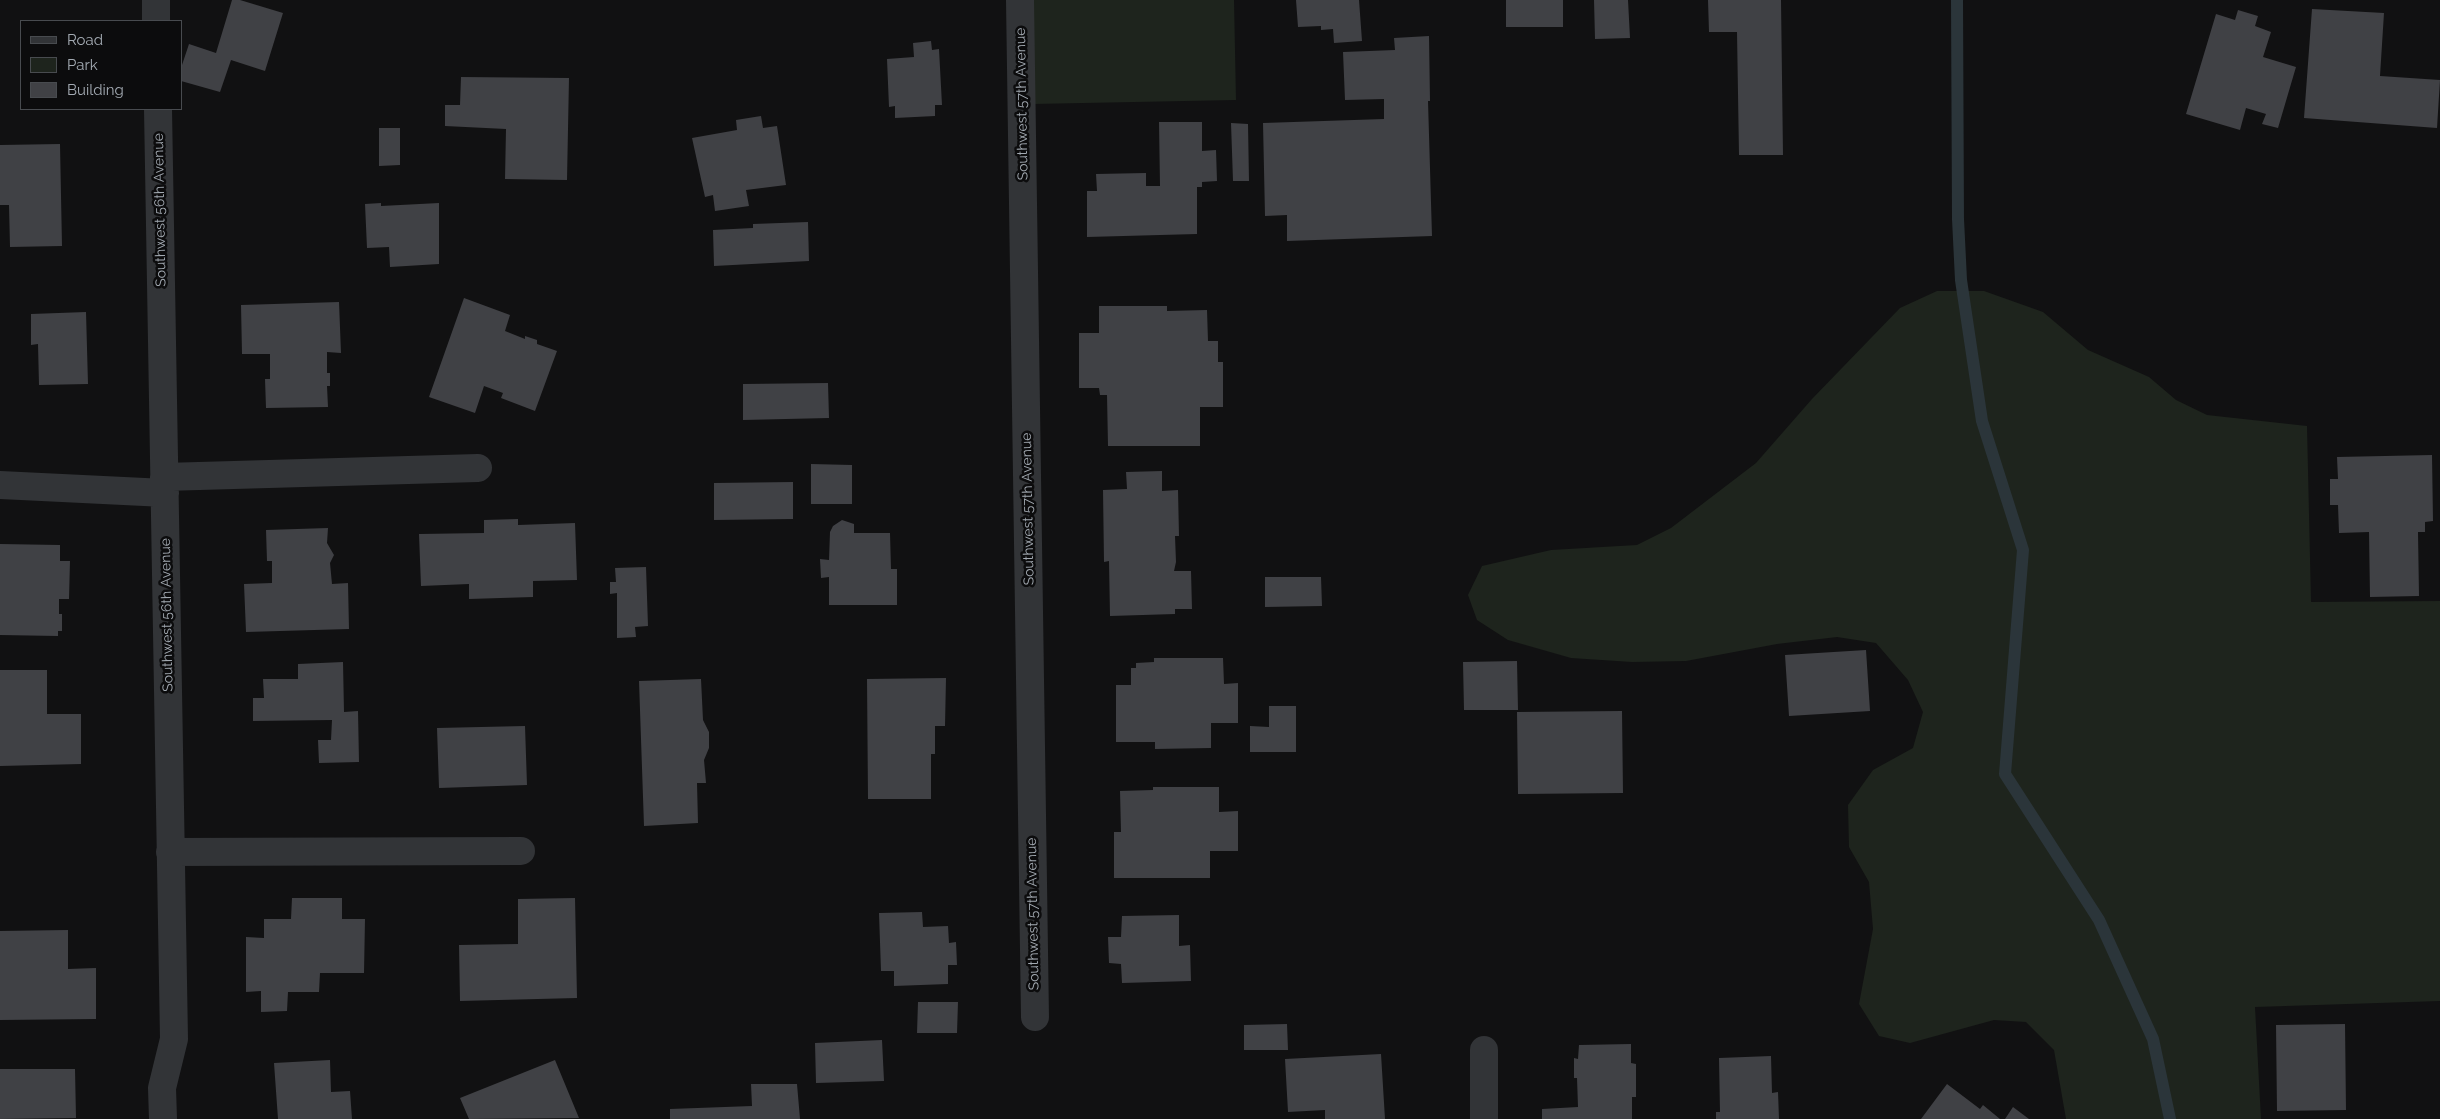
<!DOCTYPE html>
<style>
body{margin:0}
#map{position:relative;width:2440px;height:1119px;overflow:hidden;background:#111112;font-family:Raleway,sans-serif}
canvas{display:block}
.legend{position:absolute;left:20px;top:20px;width:162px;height:90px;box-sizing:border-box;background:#0c0c0d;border:1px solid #484b4f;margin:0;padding:6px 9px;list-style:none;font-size:15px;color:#a3aab2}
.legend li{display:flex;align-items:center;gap:10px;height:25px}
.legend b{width:25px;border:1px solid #484b4f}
</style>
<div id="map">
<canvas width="2440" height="1119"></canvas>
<ul class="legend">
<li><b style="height:6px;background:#323437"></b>Road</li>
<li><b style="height:14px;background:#1e241d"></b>Park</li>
<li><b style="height:14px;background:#404145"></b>Building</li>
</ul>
</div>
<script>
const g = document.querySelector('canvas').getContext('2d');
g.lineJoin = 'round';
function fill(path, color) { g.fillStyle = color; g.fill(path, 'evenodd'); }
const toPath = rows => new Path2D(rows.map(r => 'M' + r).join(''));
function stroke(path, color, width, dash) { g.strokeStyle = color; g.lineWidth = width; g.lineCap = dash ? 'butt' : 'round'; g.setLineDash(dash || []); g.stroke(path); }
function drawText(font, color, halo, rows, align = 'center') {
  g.font = font + ' Raleway,sans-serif'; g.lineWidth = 5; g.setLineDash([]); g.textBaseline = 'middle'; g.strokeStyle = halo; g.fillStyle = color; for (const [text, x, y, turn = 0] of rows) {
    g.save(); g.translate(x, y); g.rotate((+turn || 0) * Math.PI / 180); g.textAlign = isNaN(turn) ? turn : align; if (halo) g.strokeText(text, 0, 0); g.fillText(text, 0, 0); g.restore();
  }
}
fill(toPath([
 [1032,0,1234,0,1236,100,1033,104],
 [1937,291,1984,291,2043,312,2088,350,2149,377,2176,400,2207,415,2307,426,2311,602,2440,601,2440,1001,2255,1007,2261,1119,2066,1119,2054,1050,2026,1022,1994,1020,1910,1043,1879,1036,1859,1004,1873,929,1869,882,1849,847,1848,805,1873,770,1913,748,1923,712,1908,680,1876,643,1837,637,1777,644,1686,661,1632,662,1571,658,1508,640,1477,620,1468,595,1482,566,1551,550,1637,545,1671,528,1756,463,1812,399,1900,308]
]), '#1e241d');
stroke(toPath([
 [1957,0,1958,219,1961,280,1982,421,2023,550,2005,774,2099,920,2153,1039,2170,1119]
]), '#2b353a', 12);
fill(toPath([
 [232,0,240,0,283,13,265,71,231,60,220,92,181,81,181,68,189,44,216,53],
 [1296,0,1359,0,1362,41,1334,43,1333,29,1321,30,1321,26,1298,27],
 [1506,0,1563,0,1563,27,1506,27],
 [1594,0,1628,0,1630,38,1595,39],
 [1708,0,1781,0,1783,155,1739,155,1737,32,1709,32],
 [2312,9,2384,13,2380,76,2440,80,2437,128,2304,118],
 [2238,10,2258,16,2255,26,2271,32,2263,57,2296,67,2278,128,2262,124,2266,114,2246,108,2240,130,2186,114,2216,14,2235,20],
 [1429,36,1430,101,1428,101,1432,236,1287,241,1287,215,1265,216,1263,123,1384,119,1384,99,1345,100,1343,52,1395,50,1394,38],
 [931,41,932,50,939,49,942,105,935,105,935,116,895,118,895,106,889,107,887,59,914,57,913,43],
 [461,77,569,78,567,180,505,179,506,129,445,126,445,105,460,105],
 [761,116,763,128,777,126,786,185,746,190,749,206,715,211,713,195,705,197,692,138,737,130,736,120],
 [1159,122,1202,122,1202,151,1216,150,1217,181,1202,182,1202,187,1197,187,1197,234,1087,237,1087,191,1097,191,1096,174,1146,173,1146,186,1160,186],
 [1231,123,1248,124,1249,181,1233,181],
 [379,128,400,128,400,165,379,166],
 [60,144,62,246,10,247,9,205,0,205,0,145],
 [381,203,381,206,439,203,439,264,390,267,389,247,367,248,365,204],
 [808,222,809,261,714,266,713,230,753,228,753,224],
 [464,298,510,315,505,331,525,339,525,336,537,340,537,344,557,351,535,411,501,398,503,393,484,386,475,413,429,397],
 [339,302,341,353,327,352,327,373,330,373,330,386,327,386,328,407,266,408,265,379,270,379,270,354,242,354,241,305],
 [1099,306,1167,306,1167,311,1207,310,1208,341,1218,341,1218,362,1223,362,1223,407,1200,407,1200,446,1108,446,1107,395,1100,395,1099,388,1079,388,1079,333,1099,333],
 [86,312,88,384,39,385,38,344,31,345,31,314],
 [828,383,829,418,743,420,743,384],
 [2432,455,2433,521,2425,522,2425,532,2418,532,2419,596,2370,597,2369,532,2339,533,2338,505,2330,505,2330,479,2338,479,2337,457],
 [811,464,852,465,852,504,811,504],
 [1162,471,1162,491,1178,490,1179,536,1175,536,1176,562,1174,571,1191,571,1192,609,1175,609,1175,614,1110,616,1109,561,1104,562,1103,490,1127,489,1126,472],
 [793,482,793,519,714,520,714,483],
 [518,519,518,525,575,523,577,580,533,581,533,597,469,599,469,584,421,586,419,534,484,533,484,520],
 [842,520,854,524,854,533,890,533,891,569,897,569,897,605,829,605,829,577,821,578,820,559,829,560,830,532,833,526],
 [328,528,327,543,334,555,330,563,332,584,348,583,349,629,246,632,244,584,272,583,272,561,267,561,266,530],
 [0,544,60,545,60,561,70,561,69,599,59,599,59,614,62,614,62,631,58,631,58,636,0,635],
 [646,567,648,626,635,627,636,637,617,638,617,593,610,594,610,582,616,582,615,568],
 [1265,577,1321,577,1322,606,1265,607],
 [1866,650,1870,711,1789,716,1785,655],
 [1154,658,1223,658,1224,684,1238,683,1238,723,1211,723,1211,748,1155,749,1155,742,1116,742,1116,685,1131,685,1131,668,1136,668,1136,663,1154,662],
 [1517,661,1518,710,1464,710,1463,662],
 [343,662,344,712,358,711,359,762,319,763,318,740,331,740,332,720,253,721,253,698,264,698,263,679,298,679,298,664],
 [0,670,47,670,47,714,81,714,81,764,0,766],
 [946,678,945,726,935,726,935,754,931,754,931,799,868,799,867,679],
 [701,679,703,720,709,732,709,748,704,760,706,783,697,783,698,823,644,826,639,681],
 [1269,706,1296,706,1296,752,1250,752,1250,726,1269,727],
 [1622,711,1623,793,1518,794,1517,712],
 [525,726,527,785,439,788,437,728],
 [1153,787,1219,787,1219,812,1238,811,1238,851,1210,851,1210,878,1114,878,1114,832,1121,832,1120,791,1153,790],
 [292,898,342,898,342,919,365,919,364,973,320,973,319,992,288,992,287,1011,261,1012,261,991,246,992,246,937,264,938,264,919,291,919],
 [575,898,577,998,460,1001,459,945,518,944,518,899],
 [922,912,923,927,948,926,949,943,956,942,957,965,948,965,948,984,894,986,894,971,881,971,879,913],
 [1179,915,1179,946,1190,945,1191,981,1122,983,1121,964,1109,963,1108,937,1121,937,1122,916],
 [68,930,68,969,96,968,96,1019,0,1020,0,931],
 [918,1002,958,1002,957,1033,917,1033],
 [1287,1024,1288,1050,1244,1050,1244,1025],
 [2345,1024,2346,1110,2277,1111,2276,1025],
 [882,1040,884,1081,816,1083,815,1043],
 [1631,1044,1631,1063,1636,1064,1636,1097,1632,1097,1632,1119,1542,1119,1542,1109,1578,1107,1577,1078,1574,1078,1574,1058,1578,1059,1579,1045],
 [1381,1054,1385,1119,1325,1119,1325,1110,1288,1112,1285,1059],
 [1771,1056,1772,1093,1778,1092,1779,1119,1716,1119,1716,1112,1720,1112,1719,1058],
 [330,1060,331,1092,350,1091,352,1119,278,1119,274,1063],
 [555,1060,579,1118,469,1119,460,1098],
 [0,1069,75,1069,76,1118,0,1119],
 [751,1084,797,1084,800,1119,670,1119,670,1109,752,1106],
 [1947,1084,1980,1109,1983,1105,2000,1119,1921,1119],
 [2013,1107,2029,1119,2005,1119]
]), '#404145');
stroke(toPath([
 [156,0,156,21],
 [1020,0,1035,1017],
 [158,109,174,1039,162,1088,163,1119],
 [164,477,478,468],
 [0,485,165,493],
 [170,852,521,851],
 [1484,1119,1484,1050]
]), '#323437', 28);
drawText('14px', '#a3aab2', '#0c0c0d', [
 ["Southwest 57th Avenue",1022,104,-91],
 ["Southwest 56th Avenue",160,210,-91],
 ["Southwest 57th Avenue",1028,509,-91],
 ["Southwest 56th Avenue",167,615,-91],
 ["Southwest 57th Avenue",1033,914,-91]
]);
</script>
